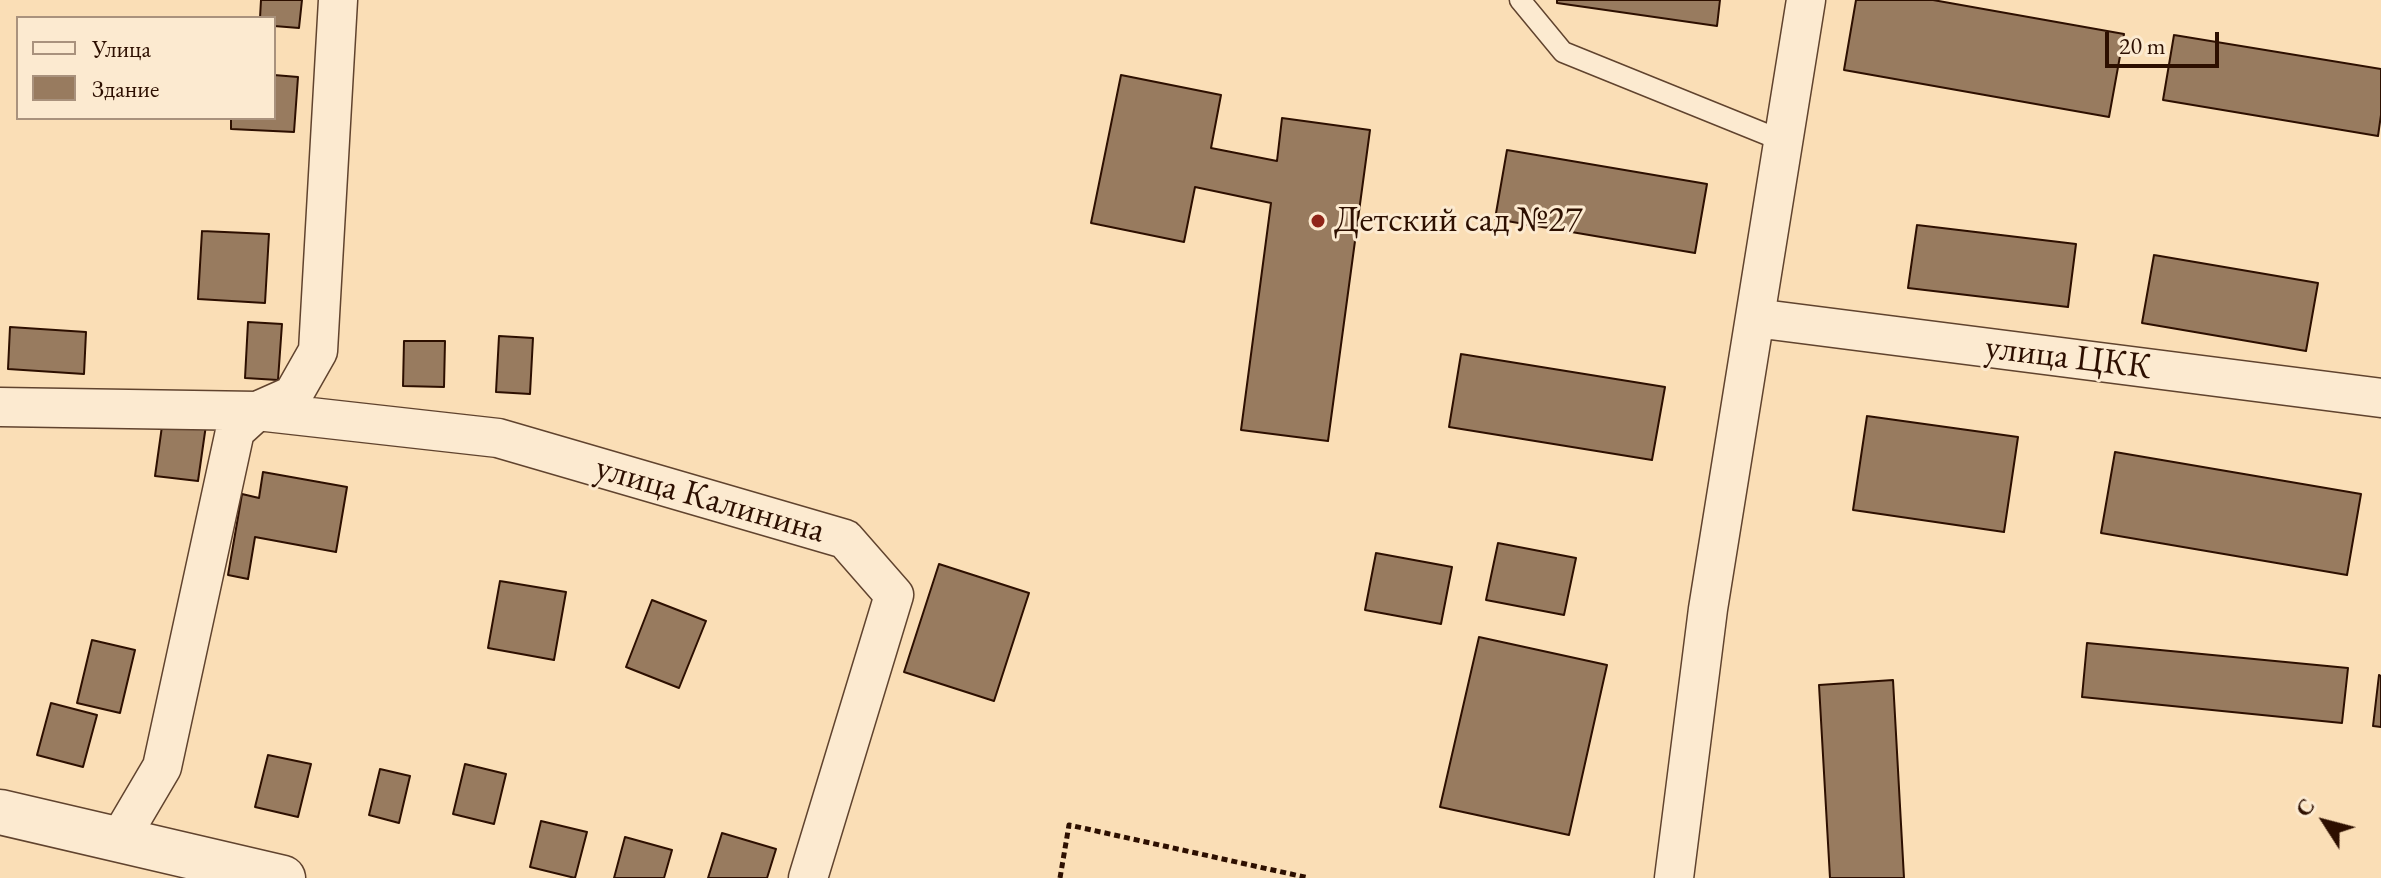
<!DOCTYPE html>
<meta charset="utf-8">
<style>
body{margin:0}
#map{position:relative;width:2381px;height:878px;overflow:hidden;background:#fadeb6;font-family:"EB Garamond",serif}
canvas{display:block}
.legend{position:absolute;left:16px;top:16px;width:260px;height:104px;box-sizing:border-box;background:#fcead0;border:2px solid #a9927d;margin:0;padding:10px 14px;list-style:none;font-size:24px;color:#2d0f00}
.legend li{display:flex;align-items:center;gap:16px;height:40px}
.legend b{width:40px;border:2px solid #a9927d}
.north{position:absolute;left:2285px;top:782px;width:80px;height:80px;-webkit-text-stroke:6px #fcead0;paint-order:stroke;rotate:306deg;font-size:22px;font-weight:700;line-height:32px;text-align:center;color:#2d0f00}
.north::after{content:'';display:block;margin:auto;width:28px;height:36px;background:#2d0f00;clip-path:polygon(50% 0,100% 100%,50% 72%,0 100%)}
.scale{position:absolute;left:2105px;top:32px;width:114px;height:36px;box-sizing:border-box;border:4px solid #2d0f00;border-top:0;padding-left:10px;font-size:24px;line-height:28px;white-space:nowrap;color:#2d0f00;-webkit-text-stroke:6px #fcead0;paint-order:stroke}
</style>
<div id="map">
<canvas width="2381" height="878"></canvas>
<ul class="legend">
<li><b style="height:10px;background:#fcead0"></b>Улица</li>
<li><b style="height:22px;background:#987b5f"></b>Здание</li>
</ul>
<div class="north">С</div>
<div class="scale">20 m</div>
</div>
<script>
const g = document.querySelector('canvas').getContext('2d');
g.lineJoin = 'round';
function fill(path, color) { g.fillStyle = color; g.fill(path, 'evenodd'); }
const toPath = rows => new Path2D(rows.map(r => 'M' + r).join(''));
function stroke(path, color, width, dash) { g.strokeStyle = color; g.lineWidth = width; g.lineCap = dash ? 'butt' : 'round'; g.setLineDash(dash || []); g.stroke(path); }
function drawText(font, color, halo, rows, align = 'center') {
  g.font = font + ' "EB Garamond",serif'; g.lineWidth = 6; g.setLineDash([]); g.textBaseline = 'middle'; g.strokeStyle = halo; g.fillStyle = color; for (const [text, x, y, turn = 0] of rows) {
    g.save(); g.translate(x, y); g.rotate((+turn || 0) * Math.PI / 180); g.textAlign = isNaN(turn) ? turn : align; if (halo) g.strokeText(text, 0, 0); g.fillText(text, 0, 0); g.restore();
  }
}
const building = toPath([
 [261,0,302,0,299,28,274,26,274,18,260,18,261,0],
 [1557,0,1720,0,1717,26,1557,3,1557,0],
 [1856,0,1933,0,2124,34,2109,117,1844,70,1856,0],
 [2174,35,2381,69,2381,115,2378,136,2163,100,2174,35],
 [274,75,298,77,294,132,231,129,231,118,274,118,274,75],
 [1121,75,1221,95,1211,148,1277,161,1282,118,1370,130,1328,441,1241,430,1271,203,1195,187,1184,242,1091,223,1121,75],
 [1507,150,1707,184,1695,253,1495,219,1507,150],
 [1917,225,2076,244,2068,307,1908,288,1917,225],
 [202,231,269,234,265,303,198,299,202,231],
 [2154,255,2318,283,2306,351,2142,323,2154,255],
 [248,322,282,324,278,380,245,378,248,322],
 [10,327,86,332,84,374,8,369,10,327],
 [499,336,533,338,530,394,496,392,499,336],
 [404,341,445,341,444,387,403,386,404,341],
 [1461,354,1665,387,1652,460,1449,427,1461,354],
 [1867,416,2018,437,2004,532,1853,510,1867,416],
 [163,419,206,425,198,481,155,476,163,419],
 [2115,452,2361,494,2347,575,2101,533,2115,452],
 [263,472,347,487,336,552,255,537,248,579,228,575,242,494,259,498,263,472],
 [1498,543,1576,558,1564,615,1486,600,1498,543],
 [1376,553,1452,567,1441,624,1365,610,1376,553],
 [939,564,1029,593,994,701,904,672,939,564],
 [500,581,566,592,554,660,488,648,500,581],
 [652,600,706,621,679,688,626,667,652,600],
 [1479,637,1607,665,1569,835,1440,807,1479,637],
 [92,640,135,650,120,713,77,703,92,640],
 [2087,643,2348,668,2342,723,2082,697,2087,643],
 [2379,675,2381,676,2381,727,2373,726,2379,675],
 [1893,680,1904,878,1830,878,1819,685,1893,680],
 [51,703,97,715,83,767,37,755,51,703],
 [268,755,311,764,298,817,255,807,268,755],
 [465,764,506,774,494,824,453,814,465,764],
 [380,769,410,776,399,823,369,815,380,769],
 [541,821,587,832,575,878,530,867,541,821],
 [722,833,776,849,767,878,708,878,722,833],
 [625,837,672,850,664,878,614,878,625,837]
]);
fill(building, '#987b5f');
stroke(building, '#2d0f00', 2);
const service = toPath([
 [1520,0,1563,52,1783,141]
]);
const minor = toPath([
 [1755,318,2381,398],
 [0,407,257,411,498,438,845,539,894,595,808,878],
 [119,840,162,767,235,431,257,411,293,395,318,351,338,0],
 [1674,878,1708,609,1806,0]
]);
const tertiary = toPath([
 [0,812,283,878]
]);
stroke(service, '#60432e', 23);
stroke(minor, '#60432e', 41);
stroke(tertiary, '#60432e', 47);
stroke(toPath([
 [1060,878,1069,825,1309,878]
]), '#2d0f00', 5, [6, 4]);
stroke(service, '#fcead0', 20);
stroke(minor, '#fcead0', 38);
stroke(tertiary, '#fcead0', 44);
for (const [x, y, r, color] of [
 [1318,221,8,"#8f2418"]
]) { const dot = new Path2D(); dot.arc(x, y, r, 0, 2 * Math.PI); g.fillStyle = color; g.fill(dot); stroke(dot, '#fcead0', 3); }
drawText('36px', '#2d0f00', '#fcead0', [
 ["Детский сад №27",1334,221]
], 'left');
drawText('36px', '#2d0f00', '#fcead0', [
 ["улица ЦКК",2068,358,7],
 ["улица Калинина",710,500,16]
]);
</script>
